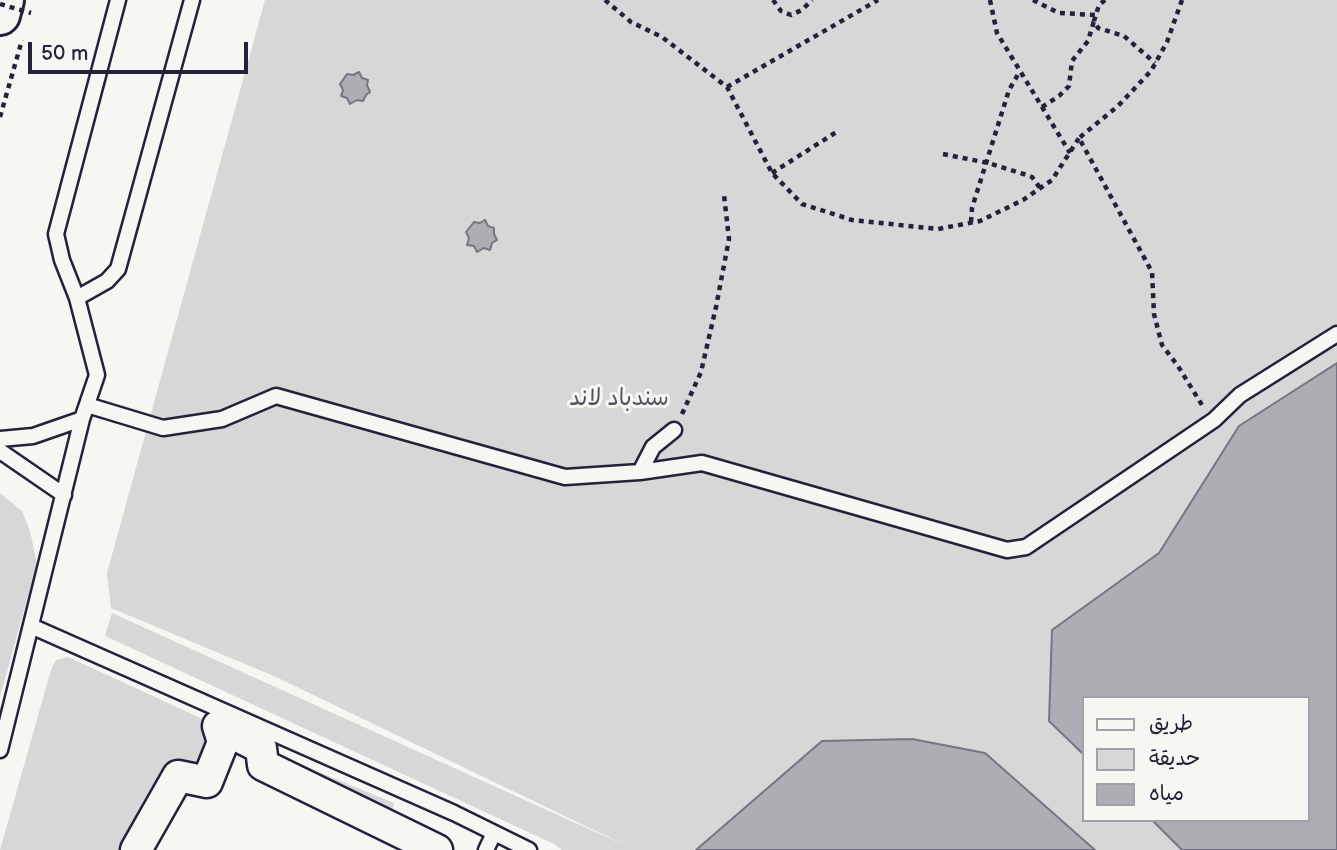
<!DOCTYPE html>
<meta charset="utf-8">
<style>
body{margin:0}
#map{position:relative;width:1337px;height:850px;overflow:hidden;background:#f6f6f2;font-family:"Balsamiq Sans","Playpen Sans Arabic",sans-serif}
canvas{display:block}
.legend{position:absolute;left:1082px;top:696px;width:228px;height:126px;box-sizing:border-box;background:#f6f6f2;border:2px solid #a1a1a9;margin:0;padding:9px 12px;list-style:none;font-size:21px;color:#22223b}
.legend li{display:flex;align-items:center;gap:14px;height:35px}
.legend b{width:35px;border:2px solid #a1a1a9}
.scale{position:absolute;left:28px;top:42px;width:220px;height:32px;box-sizing:border-box;border:4px solid #22223b;border-top:0;padding-left:9px;font-size:21px;line-height:24px;white-space:nowrap;color:#22223b;-webkit-text-stroke:5px #f6f6f2;paint-order:stroke}
</style>
<div id="map">
<canvas width="1337" height="850"></canvas>
<ul class="legend">
<li><b style="height:9px;background:#f6f6f2"></b>طريق</li>
<li><b style="height:19px;background:#d7d7d7"></b>حديقة</li>
<li><b style="height:19px;background:#adadb3"></b>مياه</li>
</ul>
<div class="scale">50 m</div>
</div>
<script>
const g = document.querySelector('canvas').getContext('2d');
g.lineJoin = 'round';
function fill(path, color) { g.fillStyle = color; g.fill(path, 'evenodd'); }
const toPath = rows => new Path2D(rows.map(r => 'M' + r).join(''));
function stroke(path, color, width, dash) { g.strokeStyle = color; g.lineWidth = width; g.lineCap = dash ? 'butt' : 'round'; g.setLineDash(dash || []); g.stroke(path); }
function drawText(font, color, halo, rows, align = 'center') {
  g.font = font + ' "Balsamiq Sans","Playpen Sans Arabic",sans-serif'; g.lineWidth = 6; g.setLineDash([]); g.textBaseline = 'middle'; g.strokeStyle = halo; g.fillStyle = color; for (const [text, x, y, turn = 0] of rows) {
    g.save(); g.translate(x, y); g.rotate((+turn || 0) * Math.PI / 180); g.textAlign = isNaN(turn) ? turn : align; if (halo) g.strokeText(text, 0, 0); g.fillText(text, 0, 0); g.restore();
  }
}
fill(toPath([
 [265,0,1337,0,1337,363,1239,426,1159,553,1052,630,1049,721,1083,754,1083,820,1152,820,1182,850,1095,850,985,753,822,741,696,850,562,850,554,844,105,636,112,613,633,849,276,677,111,608,107,573],
 [0,493,22,511,30,531,37,564,0,697],
 [68,657,218,726,207,782,178,776,136,850,0,850,51,670,56,660],
 [261,748,394,803,391,814]
]), '#d7d7d7');
const water = toPath([
 [359,72,362,78,368,80,367,85,370,92,366,95,363,101,357,100,350,104,347,98,341,96,343,90,340,84,347,74,353,75,359,72],
 [485,220,488,226,494,228,494,234,497,240,492,243,490,250,484,248,477,252,474,246,467,245,469,238,466,232,474,222,480,223,485,220],
 [1337,363,1337,850,1182,850,1152,820,1307,820,1307,698,1083,698,1083,754,1049,721,1052,630,1159,553,1239,426,1337,363],
 [912,739,985,753,1095,850,696,850,822,741,912,739]
]);
fill(water, '#adadb3');
stroke(water, '#757583', 2);
const lane = toPath([
 [77,298,107,281,118,269,192,0],
 [87,405,163,428,222,419,276,396,565,477,640,472,702,463,1007,550,1026,547,1214,420,1240,395,1337,334],
 [0,439,33,436,82,419],
 [0,451,64,495],
 [640,472,653,447,674,430],
 [31,626,454,813,529,850],
 [0,750,82,419,97,375,77,298,62,260,56,234,118,0],
 [486,850,494,833]
]);
const street = toPath([
 [136,850,178,776,207,782,223,742,218,726,261,748,263,765,437,850]
]);
const highway = toPath([
 [0,15,4,0]
]);
stroke(lane, '#22223b', 19);
stroke(street, '#22223b', 35);
stroke(highway, '#22223b', 44);
stroke(toPath([
 [605,0,631,22,662,37,727,87,772,173,802,204,852,220,938,229,980,221,1023,200,1052,180,1079,138],
 [773,0,781,11,791,15,802,10,812,0],
 [990,0,997,33,1070,153],
 [1033,0,1059,13,1096,15],
 [1105,0,1099,5,1094,21,1098,28,1124,36,1155,63],
 [1182,0,1167,42,1151,71,1118,106,1079,138,1152,272,1154,314,1162,345,1178,366,1202,405],
 [727,87,878,0],
 [1042,107,1059,96,1069,86,1072,61,1088,41,1094,21],
 [0,117,22,40],
 [943,154,988,163,1027,175,1032,177,1040,188],
 [772,173,838,131],
 [971,222,972,208,1009,90,1020,71],
 [682,414,701,372,716,307,729,239,724,195]
]), '#22223b', 4.5, [5, 5]);
stroke(lane, '#f6f6f2', 14);
stroke(street, '#f6f6f2', 30);
stroke(highway, '#f6f6f2', 38);
stroke(toPath([
 [0,4,31,13]
]), '#22223b', 4.5, [5, 5]);
drawText('23px', '#4f4f62', '#f6f6f2', [
 ["سندباد لاند",619,399]
]);
</script>
